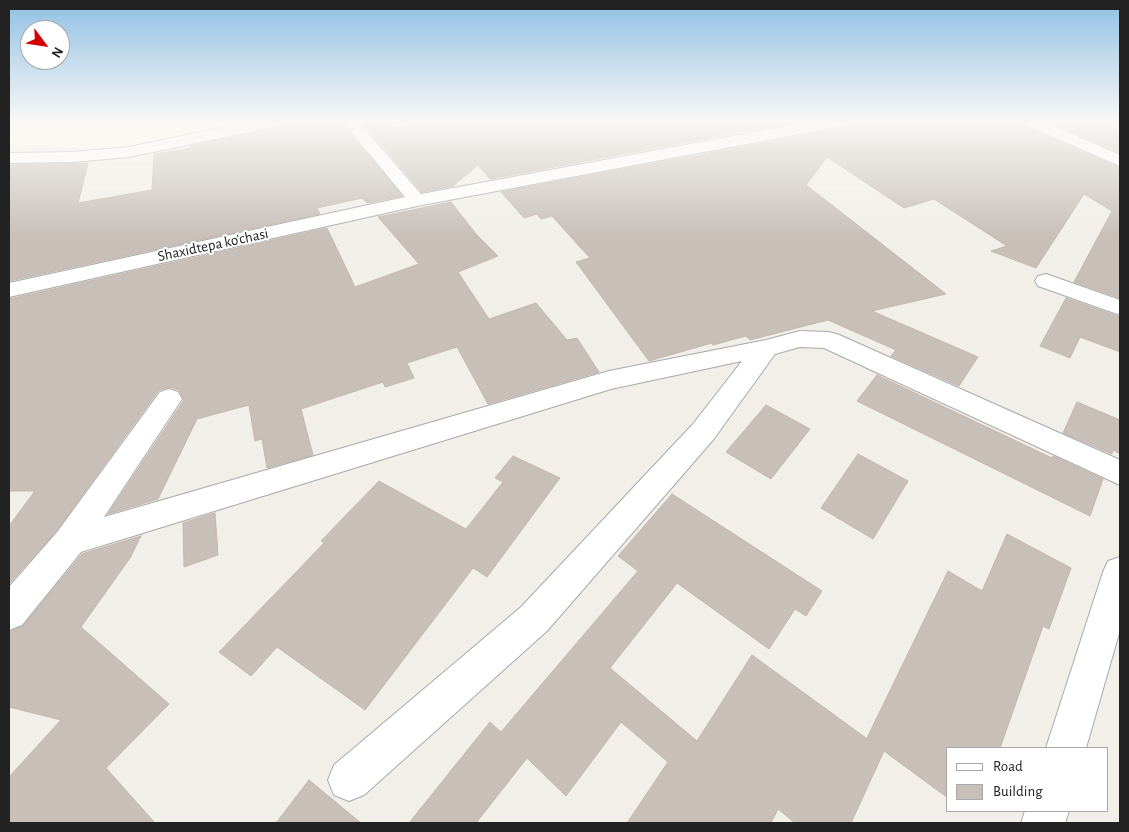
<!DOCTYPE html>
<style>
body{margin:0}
#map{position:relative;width:1129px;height:832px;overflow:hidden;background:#f2efe9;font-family:"Alegreya Sans",sans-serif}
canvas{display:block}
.frame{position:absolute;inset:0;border:10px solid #222;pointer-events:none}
.legend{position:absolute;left:946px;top:747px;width:162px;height:65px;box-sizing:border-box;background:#fff;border:1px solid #a7a7a7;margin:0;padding:6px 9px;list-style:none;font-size:15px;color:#222}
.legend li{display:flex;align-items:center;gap:10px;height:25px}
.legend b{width:25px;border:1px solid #a7a7a7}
.north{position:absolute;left:20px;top:20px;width:50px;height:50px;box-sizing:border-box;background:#fff;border:1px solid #a7a7a7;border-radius:50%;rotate:121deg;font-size:14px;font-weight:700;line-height:20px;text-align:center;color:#222}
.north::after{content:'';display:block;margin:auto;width:18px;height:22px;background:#d40000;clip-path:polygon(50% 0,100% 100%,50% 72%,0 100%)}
</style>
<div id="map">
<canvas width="1129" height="832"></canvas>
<div class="frame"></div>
<ul class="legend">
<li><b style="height:6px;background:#fff"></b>Road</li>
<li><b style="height:14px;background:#c7bfb8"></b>Building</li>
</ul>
<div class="north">N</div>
</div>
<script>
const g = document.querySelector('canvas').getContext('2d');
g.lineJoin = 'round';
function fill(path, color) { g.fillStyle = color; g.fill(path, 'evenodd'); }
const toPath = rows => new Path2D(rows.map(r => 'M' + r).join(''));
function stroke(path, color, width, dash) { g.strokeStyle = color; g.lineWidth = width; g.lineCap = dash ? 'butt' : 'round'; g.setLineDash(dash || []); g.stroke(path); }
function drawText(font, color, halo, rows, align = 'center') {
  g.font = font + ' "Alegreya Sans",sans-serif'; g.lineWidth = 4; g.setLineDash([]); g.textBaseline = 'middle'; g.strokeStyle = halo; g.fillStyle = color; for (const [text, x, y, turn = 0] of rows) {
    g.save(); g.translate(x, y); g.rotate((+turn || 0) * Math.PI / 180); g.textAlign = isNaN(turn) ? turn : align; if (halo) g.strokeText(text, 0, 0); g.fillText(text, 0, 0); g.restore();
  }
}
fill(toPath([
 [9,121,248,121,115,150,9,144]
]), '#ffffe5');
const building = toPath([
 [306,121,340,121,402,196,367,203,362,198,317,208,320,214,9,281,9,165,88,163,78,203,152,190,154,154,190,148,190,146,306,121],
 [361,121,388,121,395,128,425,121,801,121,490,179,478,165,453,186,422,192,361,121],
 [851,121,1020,121,1022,126,1120,168,1120,298,1074,282,1112,211,1084,194,1036,268,991,251,1007,246,934,199,904,208,827,157,806,185,946,294,872,311,978,357,959,386,891,356,896,350,828,320,750,340,746,336,713,345,712,343,649,361,576,262,590,258,552,216,541,219,537,214,524,218,501,192,842,128,849,126,851,121],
 [1049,121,1120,121,1120,153,1049,121],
 [451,202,476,234,498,256,458,272,489,319,536,303,567,340,577,338,599,372,488,404,457,347,407,363,414,378,385,387,383,382,301,409,313,455,267,468,262,439,255,441,249,405,197,419,158,499,108,514,184,400,179,390,170,387,159,390,57,530,9,584,9,526,35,491,9,491,9,299,327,228,355,287,419,264,378,217,451,202],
 [1066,298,1120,317,1120,352,1080,337,1070,358,1040,346,1066,298],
 [877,375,1052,458,1053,456,1103,479,1090,516,857,401,877,375],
 [1077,402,1120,420,1120,454,1113,450,1112,454,1063,433,1077,402],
 [766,405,810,429,771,479,726,452,766,405],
 [858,454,908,481,873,539,821,508,858,454],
 [513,456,560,478,487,577,473,568,365,710,277,647,251,676,219,652,324,543,321,541,379,481,466,529,503,482,495,478,513,456],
 [672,494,822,591,806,616,795,609,769,649,677,583,610,668,697,741,752,655,870,741,867,738,948,571,982,591,1007,534,1071,568,1049,629,1043,626,1000,748,948,748,948,798,884,751,851,823,795,823,778,809,771,823,627,823,668,762,621,722,566,796,527,758,476,823,409,823,490,722,501,732,638,571,618,556,672,494],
 [215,513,218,555,184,567,183,523,215,513],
 [141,536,130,558,81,627,169,704,106,768,155,823,9,823,9,777,61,720,9,707,9,632,23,626,82,554,141,536],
 [309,780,361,823,276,823,309,780]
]);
fill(building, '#c7bfb8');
stroke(building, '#c4b6ab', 1);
const minor = toPath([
 [253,121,285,121,284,124,278,126,129,157,73,162,9,163,9,153,73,152,129,147,253,121],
 [342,121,358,121,421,194,814,121,849,121,848,124,842,126,417,206,9,297,9,283,405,197,342,121],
 [1022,121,1043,121,1120,155,1120,166,1023,124,1022,121],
 [1046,274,1120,300,1120,315,1038,286,1035,281,1038,276,1046,274],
 [800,331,828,332,837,334,1120,460,1120,485,824,348,800,347,775,354,713,440,547,631,364,795,349,801,334,795,328,780,334,765,521,607,693,424,742,361,611,389,81,552,22,625,9,630,9,587,58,531,160,392,169,389,178,392,182,399,104,517,609,371,766,340,800,331],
 [1120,557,1120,630,1086,748,1046,748,1103,572,1108,561,1120,557],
 [1025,811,1069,811,1065,823,1021,823,1025,811]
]);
stroke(minor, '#a9a9a9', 2);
fill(minor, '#fff');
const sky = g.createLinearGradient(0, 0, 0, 238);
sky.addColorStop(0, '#8fc0e4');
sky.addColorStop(0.51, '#f9f8f5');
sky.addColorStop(1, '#f9f8f500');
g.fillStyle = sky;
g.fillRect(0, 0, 1129, 238);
drawText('15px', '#222', '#fff', [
 ["Shaxidtepa ko'chasi",213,245,-12]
]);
</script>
